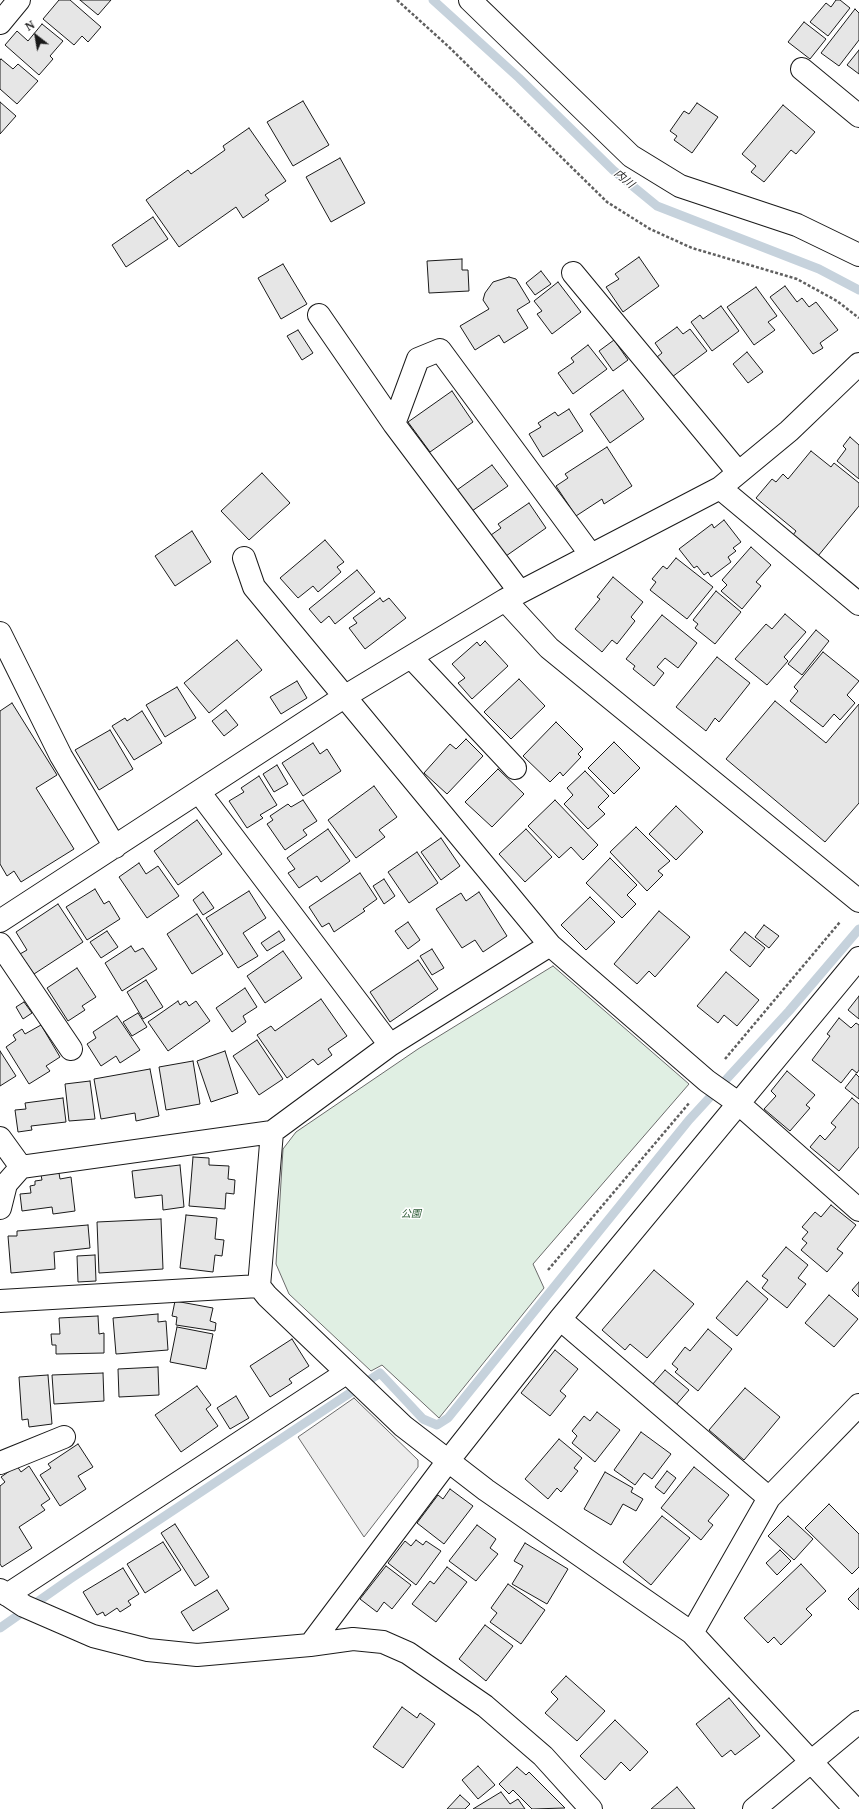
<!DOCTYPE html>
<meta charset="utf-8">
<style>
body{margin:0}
#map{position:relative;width:859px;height:1809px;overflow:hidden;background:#fff;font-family:"Noto Serif",serif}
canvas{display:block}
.north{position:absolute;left:16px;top:16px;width:40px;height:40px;-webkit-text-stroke:3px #fff;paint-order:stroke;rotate:329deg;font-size:11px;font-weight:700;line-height:16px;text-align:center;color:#1a1a1a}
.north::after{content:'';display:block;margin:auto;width:14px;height:18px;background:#1a1a1a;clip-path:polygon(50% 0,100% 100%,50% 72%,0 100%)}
</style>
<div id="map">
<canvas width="859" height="1809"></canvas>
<div class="north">N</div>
</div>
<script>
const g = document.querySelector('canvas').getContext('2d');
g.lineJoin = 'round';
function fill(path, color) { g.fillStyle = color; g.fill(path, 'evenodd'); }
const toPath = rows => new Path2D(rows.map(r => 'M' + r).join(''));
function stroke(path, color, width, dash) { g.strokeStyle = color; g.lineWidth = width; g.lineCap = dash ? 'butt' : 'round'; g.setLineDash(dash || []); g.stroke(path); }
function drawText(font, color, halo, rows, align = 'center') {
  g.font = font + ' "Noto Serif","Noto Sans JP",serif'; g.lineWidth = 3; g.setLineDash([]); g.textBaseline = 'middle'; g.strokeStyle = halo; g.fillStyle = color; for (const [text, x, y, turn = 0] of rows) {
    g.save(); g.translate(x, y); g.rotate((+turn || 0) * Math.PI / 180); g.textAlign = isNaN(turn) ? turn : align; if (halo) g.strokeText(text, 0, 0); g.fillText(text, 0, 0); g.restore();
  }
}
const green = toPath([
 [553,966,689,1084,533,1264,544,1288,439,1418,382,1365,371,1371,289,1294,276,1264,283,1149,296,1132,418,1049,553,966]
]);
fill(green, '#e0efe3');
stroke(green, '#6a6a6a', 1);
const parking = toPath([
 [354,1398,418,1460,418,1467,364,1537,298,1437,354,1398]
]);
fill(parking, '#ededed');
stroke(parking, '#6a6a6a', 1);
stroke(toPath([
 [433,0,519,78,613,170,657,206,819,269,859,290],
 [0,1628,70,1579,380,1373,423,1419,437,1425,448,1418,689,1120,789,1011,859,929]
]), '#c6d2dc', 9);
const building = toPath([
 [59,0,70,0,101,27,88,42,82,36,74,45,43,19,59,0],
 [80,0,111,0,98,15,80,0],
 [836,0,840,0,850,8,828,36,810,22,826,3,831,7,836,0],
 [855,9,859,13,859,40,839,66,821,53,855,9],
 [804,22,826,39,810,59,788,42,804,22],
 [42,24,63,41,50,56,53,59,39,75,5,45,17,31,28,41,42,24],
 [859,50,859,74,847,65,859,50],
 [1,59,13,69,18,64,38,81,17,104,0,89,0,60,1,59],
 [303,101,329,145,293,166,267,122,303,101],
 [0,102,16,116,0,134,0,102],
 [697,103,718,117,692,153,674,140,677,136,670,131,684,111,689,114,697,103],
 [783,105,815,132,796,154,791,150,764,182,751,172,756,166,742,154,783,105],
 [249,128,286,181,265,195,269,200,243,218,236,207,179,247,146,200,188,170,191,174,225,150,223,146,249,128],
 [340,158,365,203,331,222,306,177,340,158],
 [153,217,168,239,126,267,112,245,153,217],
 [639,257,659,286,623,312,606,287,619,279,615,274,639,257],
 [462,259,462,270,468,270,469,291,429,293,427,261,462,259],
 [283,264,307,304,281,319,258,278,283,264],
 [541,271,551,284,535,295,526,283,541,271],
 [509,277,516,279,530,302,517,310,528,328,504,343,499,335,475,350,460,326,489,309,483,300,485,293,493,282,509,277],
 [558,282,581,312,552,334,537,314,542,311,534,301,558,282],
 [785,286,797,302,802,298,809,307,816,302,838,330,820,343,823,348,813,354,770,297,785,286],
 [756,287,777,316,768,322,775,330,754,345,727,307,756,287],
 [721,306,739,331,712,351,691,322,700,315,703,319,721,306],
 [677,327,683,334,690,329,707,351,672,377,657,357,662,353,655,343,677,327],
 [298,330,313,353,302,360,287,336,298,330],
 [614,340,628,360,613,371,599,351,614,340],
 [588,345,607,369,573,394,558,373,574,362,571,358,588,345],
 [747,352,763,372,748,383,733,364,747,352],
 [623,390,644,419,610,443,590,414,623,390],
 [452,391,473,422,430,452,408,422,452,391],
 [569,409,583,431,543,457,529,434,541,427,538,423,555,412,558,416,569,409],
 [850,437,859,445,859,479,837,461,846,449,843,446,850,437],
 [607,447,632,486,604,504,602,499,576,516,556,486,568,478,565,474,607,447],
 [811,451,831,467,834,463,859,483,859,506,818,556,793,535,796,531,756,498,772,479,776,482,783,474,788,479,811,451],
 [492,465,508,486,472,511,457,490,492,465],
 [262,473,290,503,249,540,221,511,262,473],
 [529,503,546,528,506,556,491,535,501,528,498,524,529,503],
 [724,520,741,542,733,548,736,551,728,557,731,562,711,577,708,572,704,575,697,566,694,568,679,549,712,524,714,528,724,520],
 [192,531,211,562,175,586,155,556,192,531],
 [325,540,344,562,337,567,341,572,318,592,313,586,298,598,280,578,325,540],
 [751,547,771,565,756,582,761,586,742,609,721,591,727,585,722,580,751,547],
 [676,558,713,587,687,619,650,590,656,582,652,579,663,566,667,569,676,558],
 [357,570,375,592,335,624,329,616,321,623,309,609,357,570],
 [613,577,643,602,631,617,635,621,617,644,612,640,602,652,575,629,600,599,597,597,613,577],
 [716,591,741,612,715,644,695,628,698,624,693,620,716,591],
 [380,598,383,602,389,598,406,618,365,649,349,628,357,623,353,618,380,598],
 [785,614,806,632,784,657,788,661,767,685,735,659,766,624,772,629,785,614],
 [662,615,697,643,678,668,665,658,657,667,664,673,654,686,633,669,635,666,626,659,662,615],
 [816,630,829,641,802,675,788,664,816,630],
 [237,640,262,670,209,713,184,683,237,640],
 [485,641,508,666,472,699,458,683,465,678,452,664,477,642,480,646,485,641],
 [823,652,859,681,847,695,855,703,840,720,834,714,823,727,790,701,798,691,794,687,823,652],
 [717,657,750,683,719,722,715,718,706,731,676,707,717,657],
 [519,679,545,706,511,739,484,712,519,679],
 [297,681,307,698,281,714,270,697,297,681],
 [177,687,196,718,165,737,146,705,177,687],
 [775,701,826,743,859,704,859,803,825,842,726,759,775,701],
 [12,703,57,775,36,788,74,849,21,882,14,871,7,876,0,864,0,711,12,703],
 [226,710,238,725,224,736,212,721,226,710],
 [142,711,162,743,134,760,112,726,125,718,127,721,142,711],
 [556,722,583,749,578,754,581,757,563,776,560,772,550,782,523,756,556,722],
 [110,730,133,769,99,790,75,750,110,730],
 [466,739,483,756,447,794,424,773,450,744,456,749,466,739],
 [614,742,640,768,614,794,588,768,614,742],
 [313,743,320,754,327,749,341,771,303,796,282,763,313,743],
 [277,765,288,784,274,792,263,774,277,765],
 [498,769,524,794,492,827,465,802,498,769],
 [585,771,609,796,598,807,605,814,588,829,564,804,573,795,567,788,585,771],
 [259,776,277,805,260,815,263,818,247,828,229,801,244,792,241,788,259,776],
 [374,786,397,817,379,830,385,837,356,858,328,820,374,786],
 [303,800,317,821,303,830,307,835,285,850,267,824,273,820,270,816,288,804,291,807,303,800],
 [555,800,598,845,583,860,571,847,559,858,528,826,555,800],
 [676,806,703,832,676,860,649,834,676,806],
 [197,820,222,854,178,885,154,851,197,820],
 [636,827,670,861,658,871,663,875,647,891,610,852,636,827],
 [328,829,350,861,321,882,317,876,299,888,288,873,295,869,287,858,328,829],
 [526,829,552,857,525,882,499,854,526,829],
 [441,838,460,866,441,880,421,852,441,838],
 [417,852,438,883,409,903,388,872,417,852],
 [610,858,637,885,627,895,636,904,622,918,586,883,610,858],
 [139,863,146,874,158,866,179,896,147,918,119,877,139,863],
 [360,873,377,899,363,909,365,911,334,932,329,923,322,927,309,907,360,873],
 [384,879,395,896,384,904,373,886,384,879],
 [95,889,104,904,109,901,120,919,87,940,66,907,95,889],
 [249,891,266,918,243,933,258,956,238,968,206,918,249,891],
 [203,892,214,908,203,915,193,900,203,892],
 [479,892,507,936,483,952,475,940,462,948,436,909,461,893,466,901,479,892],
 [590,897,615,922,586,950,561,925,590,897],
 [58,904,83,942,34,974,20,954,27,950,16,932,58,904],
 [659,911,690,937,655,977,649,971,637,984,614,964,659,911],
 [197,914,223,954,192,974,167,934,197,914],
 [408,922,420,940,408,949,395,931,408,922],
 [764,925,779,936,769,948,755,937,764,925],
 [107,931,118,947,101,958,90,942,107,931],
 [279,931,285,940,267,951,261,943,279,931],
 [745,932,765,948,750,967,730,950,745,932],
 [131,946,135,952,143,948,157,969,122,991,105,963,131,946],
 [432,949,444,968,432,975,420,956,432,949],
 [283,951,302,978,265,1003,247,976,283,951],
 [418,960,438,989,390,1022,370,992,418,960],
 [77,968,96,997,82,1006,85,1010,68,1021,47,988,77,968],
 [726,972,759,1000,737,1026,724,1015,718,1023,697,1006,726,972],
 [146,980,163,1007,143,1019,127,992,146,980],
 [245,988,257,1007,243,1016,246,1022,232,1032,216,1008,245,988],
 [859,996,859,1019,848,1010,859,996],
 [321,999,347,1036,328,1049,332,1055,318,1065,313,1059,287,1078,257,1035,271,1026,275,1031,321,999],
 [178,1001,180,1005,186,1001,189,1006,196,1001,210,1021,168,1051,148,1022,178,1001],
 [24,1002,32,1013,23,1019,16,1007,24,1002],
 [138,1013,147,1027,132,1036,123,1022,138,1013],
 [117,1016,140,1050,120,1063,116,1056,101,1066,87,1044,96,1038,93,1032,117,1016],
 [839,1018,851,1028,856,1023,859,1025,859,1070,857,1073,852,1069,841,1083,812,1060,830,1036,827,1034,839,1018],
 [41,1025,60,1057,46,1066,50,1071,29,1084,6,1047,16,1040,13,1035,22,1029,25,1034,41,1025],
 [257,1040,283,1079,259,1095,233,1056,257,1040],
 [0,1051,16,1076,0,1086,0,1051],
 [225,1051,238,1093,211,1102,197,1061,225,1051],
 [193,1061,200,1104,166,1110,159,1067,193,1061],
 [150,1069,159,1116,136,1121,135,1113,101,1119,94,1079,150,1069],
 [787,1071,815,1095,806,1105,810,1108,790,1131,764,1109,776,1096,771,1091,787,1071],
 [856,1074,859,1077,859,1099,845,1088,856,1074],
 [90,1081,95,1119,69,1121,65,1084,90,1081],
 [63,1098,66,1122,31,1126,32,1130,18,1132,15,1110,26,1109,25,1103,63,1098],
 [852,1098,859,1104,859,1147,839,1171,810,1147,820,1135,825,1140,836,1127,831,1123,852,1098],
 [193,1157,209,1158,209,1165,229,1166,228,1179,235,1180,234,1194,226,1193,225,1209,189,1206,193,1157],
 [180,1165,184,1207,163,1210,162,1195,135,1198,132,1171,180,1165],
 [59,1173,60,1179,71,1177,75,1211,53,1214,52,1207,22,1211,20,1194,31,1193,30,1186,35,1185,35,1181,42,1180,41,1175,59,1173],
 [831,1205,856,1225,837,1249,843,1253,827,1272,801,1250,807,1243,802,1239,808,1232,802,1227,815,1212,821,1217,831,1205],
 [186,1215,217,1218,215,1239,224,1240,222,1256,215,1255,213,1272,180,1268,186,1215],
 [161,1219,163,1269,99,1273,97,1222,161,1219],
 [88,1225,90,1248,54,1252,55,1269,11,1273,8,1236,17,1236,17,1231,88,1225],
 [786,1247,808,1265,798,1278,806,1284,787,1308,762,1288,768,1280,762,1276,786,1247],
 [95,1255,96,1281,78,1282,77,1256,95,1255],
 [654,1270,694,1304,647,1358,630,1344,625,1350,602,1330,654,1270],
 [747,1281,768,1299,737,1336,716,1318,747,1281],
 [859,1282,859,1297,852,1290,859,1282],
 [829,1295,858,1319,834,1347,805,1323,829,1295],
 [175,1301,213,1308,210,1321,216,1323,215,1331,176,1325,177,1317,172,1316,175,1301],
 [158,1314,158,1322,166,1321,168,1350,116,1354,113,1318,158,1314],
 [98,1316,99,1334,104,1333,104,1353,56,1354,56,1345,52,1345,51,1334,60,1334,59,1318,98,1316],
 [177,1327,213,1334,206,1369,170,1362,177,1327],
 [708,1329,732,1349,698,1391,675,1372,678,1369,672,1364,685,1347,690,1351,708,1329],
 [292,1339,309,1366,289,1379,292,1383,270,1397,250,1366,292,1339],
 [555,1350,578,1369,560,1391,566,1396,550,1416,521,1393,555,1350],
 [158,1367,159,1395,119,1397,118,1369,158,1367],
 [665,1370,689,1390,676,1405,652,1385,665,1370],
 [103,1373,104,1401,54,1404,52,1375,103,1373],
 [48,1375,52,1424,29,1427,28,1419,22,1420,19,1377,48,1375],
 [197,1386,211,1405,206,1409,218,1426,181,1452,155,1415,197,1386],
 [745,1388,780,1417,744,1460,709,1430,745,1388],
 [236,1396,249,1418,230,1429,217,1408,236,1396],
 [597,1412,620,1430,595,1462,572,1443,577,1436,572,1431,584,1416,590,1421,597,1412],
 [641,1432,671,1454,652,1479,644,1473,635,1485,614,1470,641,1432],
 [559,1439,582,1458,574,1468,578,1471,561,1492,557,1488,548,1499,525,1479,559,1439],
 [78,1444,93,1467,78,1476,86,1489,60,1506,40,1475,51,1468,48,1464,78,1444],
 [17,1466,21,1472,29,1466,50,1499,41,1505,45,1510,19,1527,32,1548,2,1567,0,1564,0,1486,5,1482,1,1477,17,1466],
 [694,1467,729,1495,708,1521,713,1525,701,1540,661,1508,694,1467],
 [667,1471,676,1478,664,1494,655,1487,667,1471],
 [605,1472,633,1488,631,1492,643,1499,636,1511,623,1504,611,1525,584,1509,605,1472],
 [450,1489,473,1506,444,1544,417,1523,438,1495,443,1499,450,1489],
 [829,1504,859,1534,859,1567,852,1574,805,1528,829,1504],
 [662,1516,690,1538,651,1585,623,1562,662,1516],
 [788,1516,813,1539,794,1560,768,1536,788,1516],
 [175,1524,209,1577,195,1586,161,1533,175,1524],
 [477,1525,496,1539,490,1548,498,1554,476,1581,449,1561,477,1525],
 [416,1540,423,1545,426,1541,441,1551,416,1585,388,1563,405,1541,411,1546,416,1540],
 [163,1542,181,1570,145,1593,127,1564,163,1542],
 [525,1543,568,1569,547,1604,512,1584,523,1566,514,1561,525,1543],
 [780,1550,791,1561,777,1575,766,1563,780,1550],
 [801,1564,826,1591,806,1609,812,1615,781,1645,774,1637,768,1643,744,1618,801,1564],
 [386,1566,411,1585,392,1609,384,1602,377,1612,360,1599,386,1566],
 [447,1567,467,1582,436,1622,412,1604,430,1581,434,1584,447,1567],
 [123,1568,139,1594,128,1601,131,1605,120,1612,117,1608,105,1616,103,1612,97,1615,83,1592,123,1568],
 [508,1584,545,1610,521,1644,490,1622,497,1613,491,1608,508,1584],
 [859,1588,859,1610,848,1599,859,1588],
 [217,1590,229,1609,193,1631,181,1612,217,1590],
 [485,1625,513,1646,486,1681,459,1659,485,1625],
 [566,1676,605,1711,577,1741,545,1713,558,1699,551,1692,566,1676],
 [729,1698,760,1736,735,1755,731,1750,722,1757,696,1724,729,1698],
 [402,1707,417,1718,420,1713,435,1724,403,1768,373,1747,402,1707],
 [615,1720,648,1752,630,1771,621,1762,605,1780,580,1756,615,1720],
 [478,1766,495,1785,478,1799,462,1780,478,1766],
 [517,1767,526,1775,529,1772,565,1808,532,1809,513,1790,509,1794,499,1784,517,1767],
 [677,1787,695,1809,651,1809,677,1787],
 [501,1792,510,1804,518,1799,525,1809,473,1809,501,1792],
 [460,1795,470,1804,465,1809,447,1809,460,1795]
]);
fill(building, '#e6e6e6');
stroke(building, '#1a1a1a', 1);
const minor = toPath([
 [470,0,631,156,680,186,797,225,859,255],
 [0,23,19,0],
 [802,69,859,116],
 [573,273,738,472],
 [319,315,394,424],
 [720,488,859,604],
 [244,558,254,587,550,945,707,1081,738,1103,859,1210],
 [520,592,394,424,418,359,440,350,591,555],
 [505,600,549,648,859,901],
 [0,633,61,756,115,847],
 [411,657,515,768],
 [199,792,390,1045],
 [0,921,344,697,505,600,720,488,789,431,859,364],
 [0,944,71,1049],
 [272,1132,259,1286,267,1296,403,1426,486,1490,692,1633,855,1809],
 [0,1138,21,1167,272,1132,390,1045,550,945],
 [0,1208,6,1184,21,1167],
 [0,1301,259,1286],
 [560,1319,769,1498],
 [0,1463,64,1437],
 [0,1590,24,1606,93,1636,148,1650,197,1655,310,1645,353,1639,383,1642,408,1653,485,1706,543,1756,591,1809],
 [7,1595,346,1373],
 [692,1633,769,1498,859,1405],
 [310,1645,448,1461,560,1319,859,958],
 [754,1809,859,1722]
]);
stroke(minor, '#1a1a1a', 24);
stroke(toPath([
 [397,0,449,47,607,202,650,229,692,248,797,279,837,301,859,318],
 [725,1059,840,922],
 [548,1270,690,1102]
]), '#5f5f5f', 2.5, [3, 2]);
stroke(minor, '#fff', 22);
drawText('italic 10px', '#2b5a34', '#fff', [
 ["公園",411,1214]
]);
drawText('italic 11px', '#1a1a1a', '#fff', [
 ["内川",624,179,40]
]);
</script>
